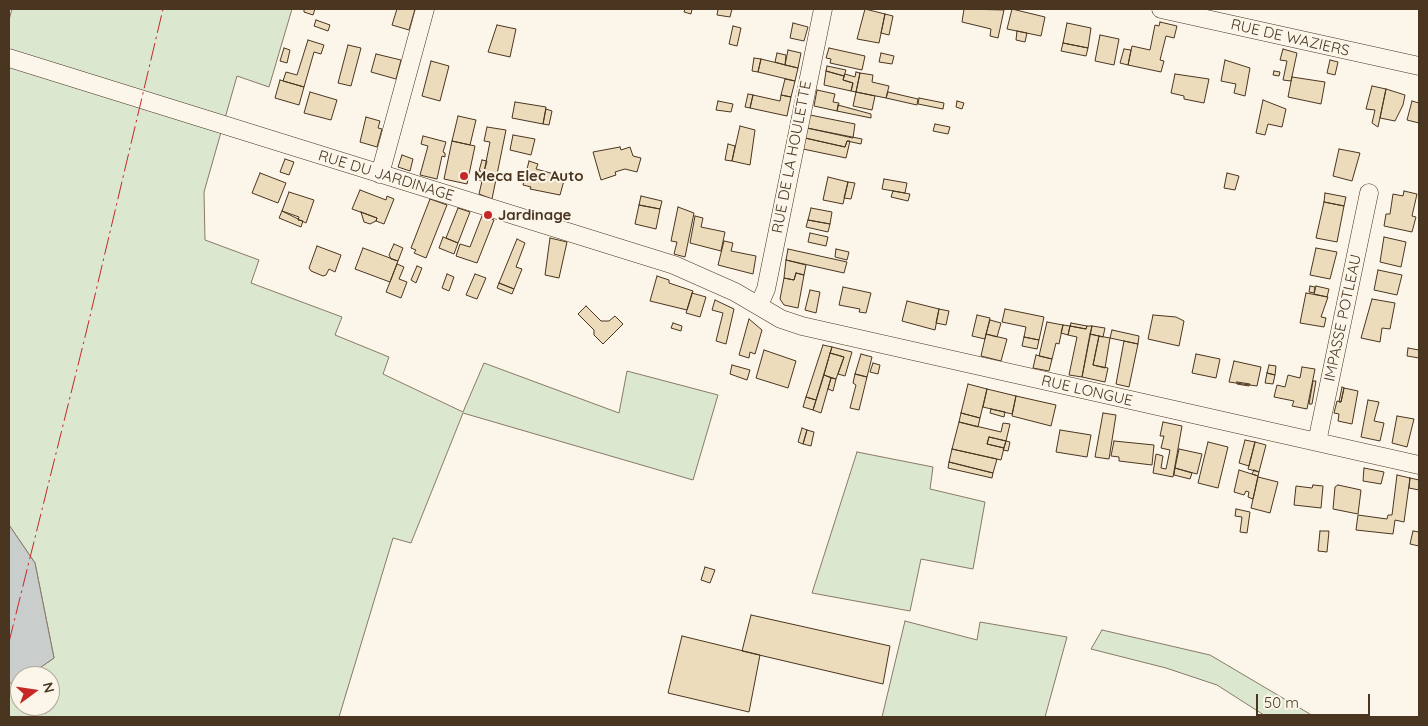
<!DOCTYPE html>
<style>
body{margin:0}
#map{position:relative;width:1428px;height:726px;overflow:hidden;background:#fbf6e9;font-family:Quicksand,sans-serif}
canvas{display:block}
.frame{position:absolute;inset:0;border:10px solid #4a3520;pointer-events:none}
.north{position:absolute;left:10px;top:666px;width:50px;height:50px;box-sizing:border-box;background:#fbf6e9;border:1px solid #b4a999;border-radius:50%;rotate:76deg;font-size:14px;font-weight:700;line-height:20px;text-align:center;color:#4a3520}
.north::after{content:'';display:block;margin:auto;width:18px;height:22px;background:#c62828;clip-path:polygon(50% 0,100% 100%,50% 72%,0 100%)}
.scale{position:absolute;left:1256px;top:694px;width:114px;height:22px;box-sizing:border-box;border:2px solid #4a3520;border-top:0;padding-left:6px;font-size:15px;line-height:18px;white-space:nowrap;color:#4a3520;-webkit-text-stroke:4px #fbf6e9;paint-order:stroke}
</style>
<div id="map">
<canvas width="1428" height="726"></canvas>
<div class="frame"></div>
<div class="north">N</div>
<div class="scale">50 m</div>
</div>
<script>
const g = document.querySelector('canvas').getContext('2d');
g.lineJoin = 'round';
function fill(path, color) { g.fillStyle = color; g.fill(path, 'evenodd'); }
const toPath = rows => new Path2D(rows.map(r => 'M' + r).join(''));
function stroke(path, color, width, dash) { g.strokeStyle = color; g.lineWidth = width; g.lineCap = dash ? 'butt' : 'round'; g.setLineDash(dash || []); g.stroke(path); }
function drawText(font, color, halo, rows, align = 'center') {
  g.font = font + ' Quicksand,sans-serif'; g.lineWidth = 4; g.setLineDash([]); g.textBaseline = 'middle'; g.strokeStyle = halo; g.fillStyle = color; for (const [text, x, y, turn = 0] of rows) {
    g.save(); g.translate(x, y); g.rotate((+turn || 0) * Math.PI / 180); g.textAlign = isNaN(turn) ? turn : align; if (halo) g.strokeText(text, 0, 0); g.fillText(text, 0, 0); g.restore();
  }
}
const green = toPath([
 [12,9,292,9,269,87,237,76,204,192,205,240,259,260,251,283,342,317,335,335,389,357,383,374,463,412,484,363,619,413,627,371,718,395,693,480,463,413,411,543,393,538,339,717,9,717,9,683,20,681,20,706,50,706,50,676,28,676,54,658,35,563,9,525,9,20,12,9],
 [857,452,933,467,930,489,985,502,973,569,921,559,910,611,812,593,857,452],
 [905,621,977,640,980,622,1067,637,1045,717,882,717,905,621],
 [1102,630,1210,655,1315,717,1267,717,1217,685,1166,668,1091,649,1102,630]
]);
fill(green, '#dce7d0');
stroke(green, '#887966', 1);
const water = toPath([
 [9,525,35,563,54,658,28,676,20,676,18,683,9,683,9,525]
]);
fill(water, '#c9cecd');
stroke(water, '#887966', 1);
const building = toPath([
 [304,9,315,9,313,15,304,12,304,9],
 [397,9,415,9,409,30,392,25,397,9],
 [685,9,692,9,691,14,684,12,685,9],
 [718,9,732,9,730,17,717,15,718,9],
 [865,9,885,14,879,43,857,39,865,9],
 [964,9,1004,10,998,38,990,36,991,29,962,22,964,9],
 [1012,9,1045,17,1041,36,1007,29,1012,9],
 [885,14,893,16,889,35,881,33,885,14],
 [316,20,330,25,328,31,314,26,316,20],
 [1160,22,1177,26,1174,38,1166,36,1160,60,1164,61,1161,72,1128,65,1132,46,1150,50,1155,25,1159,26,1160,22],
 [793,23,808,27,804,41,790,38,793,23],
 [1067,23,1091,28,1088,48,1063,43,1067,23],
 [497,25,516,29,510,57,488,52,497,25],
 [733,26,741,28,737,46,729,44,733,26],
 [1017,31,1027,33,1025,42,1016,40,1017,31],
 [1100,35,1119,39,1114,65,1095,61,1100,35],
 [308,40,324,45,321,54,314,52,304,87,283,81,286,72,297,75,308,40],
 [1063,43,1088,48,1086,56,1061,51,1063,43],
 [348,45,361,48,351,86,338,83,348,45],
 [284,48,290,50,287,63,280,61,284,48],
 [829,48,865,56,862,70,830,63,831,59,826,58,829,48],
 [1124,49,1131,50,1128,65,1120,63,1124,49],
 [1283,49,1297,53,1291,81,1283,80,1287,61,1280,60,1283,49],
 [788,50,801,53,798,68,785,65,788,50],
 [777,53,786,55,785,65,775,62,777,53],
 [881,53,894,56,892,64,879,62,881,53],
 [376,54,401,60,396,79,371,72,376,54],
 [754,58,761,59,758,72,752,71,754,58],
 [761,59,798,68,795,81,758,72,761,59],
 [1225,60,1250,68,1245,96,1234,93,1236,84,1221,81,1225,60],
 [1330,60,1338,62,1335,75,1327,73,1330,60],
 [431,61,449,66,440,101,422,96,431,61],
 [827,66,846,70,844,76,826,71,827,66],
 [826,71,844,76,843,80,853,83,851,91,824,85,826,71],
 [1274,71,1280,72,1279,76,1273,75,1274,71],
 [856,72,860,73,856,92,851,91,853,83,843,80,845,74,855,77,856,72],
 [860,73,873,75,872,82,889,86,886,98,856,92,860,73],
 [1175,74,1209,79,1204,103,1184,99,1184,96,1171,93,1175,74],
 [1292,77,1325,82,1321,104,1288,97,1292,77],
 [785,79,795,81,791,97,781,95,785,79],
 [280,80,304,87,299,105,275,98,280,80],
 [1372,86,1386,89,1378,127,1372,123,1375,110,1366,109,1372,86],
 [1386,89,1405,95,1403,105,1395,121,1380,118,1386,89],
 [817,90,835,94,833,102,839,103,837,111,814,106,817,90],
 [310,92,337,100,331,120,304,113,310,92],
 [856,92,875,96,872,110,853,106,856,92],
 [888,92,918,99,917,105,886,98,888,92],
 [748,94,753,95,750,108,745,107,748,94],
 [753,95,780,101,781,95,791,97,787,116,750,108,753,95],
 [919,98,944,103,943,109,918,104,919,98],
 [1263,100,1286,109,1282,127,1268,124,1265,135,1256,133,1263,100],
 [718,101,733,104,731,112,716,110,718,101],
 [957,101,964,103,962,109,956,107,957,101],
 [1412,101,1419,103,1419,123,1407,120,1412,101],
 [515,102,546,107,543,124,512,118,515,102],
 [838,105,871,114,871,118,837,111,838,105],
 [546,109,552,111,549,125,543,124,546,109],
 [810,115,855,124,853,138,807,128,810,115],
 [458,116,476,120,470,145,452,141,458,116],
 [366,117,380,121,378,128,382,129,377,147,360,142,366,117],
 [935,124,950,127,948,134,933,131,935,124],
 [740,126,755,130,750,165,732,161,740,126],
 [487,127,506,130,492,199,479,194,482,181,478,180,479,171,484,172,490,142,484,141,487,127],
 [807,128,862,139,861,144,847,141,845,147,805,138,807,128],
 [513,135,535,139,531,155,510,150,513,135],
 [423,136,446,142,443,152,445,153,445,157,442,156,437,179,420,175,428,146,421,144,423,136],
 [805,138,845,147,847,141,850,141,846,158,803,149,805,138],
 [452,141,475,146,467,184,444,179,452,141],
 [728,144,735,146,732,161,725,160,728,144],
 [620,147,621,150,630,147,633,156,641,158,637,172,625,169,615,172,616,175,601,180,593,152,620,147],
 [1339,149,1360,153,1352,181,1333,176,1339,149],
 [402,155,413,159,410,171,398,167,402,155],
 [285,159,294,162,289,175,280,172,285,159],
 [482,160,487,161,484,172,479,171,482,160],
 [529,161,538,164,536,169,565,177,560,195,530,189,531,187,523,185,529,161],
 [260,173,286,183,278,203,252,193,260,173],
 [1227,173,1239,176,1235,190,1224,188,1227,173],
 [828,177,848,182,843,204,823,200,828,177],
 [884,179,907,183,905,193,882,189,884,179],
 [848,182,855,183,851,199,844,198,848,182],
 [360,190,386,200,387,196,394,199,384,224,376,221,377,218,352,209,360,190],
 [893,191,910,194,908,201,891,197,893,191],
 [1404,191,1417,194,1412,216,1416,217,1412,232,1384,226,1386,214,1390,214,1393,194,1403,196,1404,191],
 [289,192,314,200,306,223,282,211,289,192],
 [1325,193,1346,197,1344,206,1324,202,1325,193],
 [641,196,662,201,660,209,639,205,641,196],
 [430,199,447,205,426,258,414,253,416,250,411,248,430,199],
 [1324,202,1344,206,1337,242,1316,238,1324,202],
 [639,205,660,209,656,229,635,224,639,205],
 [678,207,694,213,685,257,674,254,677,242,671,241,678,207],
 [458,208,470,212,458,243,446,238,458,208],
 [811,208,832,212,830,224,808,220,811,208],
 [282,211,299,217,298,220,303,221,301,227,279,218,282,211],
 [361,212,377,218,376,221,370,224,364,222,361,212],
 [482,216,494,220,477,263,456,256,460,244,470,247,482,216],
 [695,216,703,218,701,227,725,232,721,251,690,243,695,216],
 [808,220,830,224,828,232,806,227,808,220],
 [810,233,828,237,826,246,808,242,810,233],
 [443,237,458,243,454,254,439,248,443,237],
 [1384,237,1406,242,1401,267,1380,262,1384,237],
 [550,238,567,242,559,278,545,275,550,238],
 [517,239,525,243,516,267,522,269,514,289,499,283,517,239],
 [724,241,733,243,731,251,756,256,753,274,718,265,724,241],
 [394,244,403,248,398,261,391,259,389,255,394,244],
 [317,246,341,255,335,272,329,269,326,275,323,276,311,271,309,268,317,246],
 [363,248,398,261,390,282,355,269,363,248],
 [1316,248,1337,252,1330,279,1310,275,1316,248],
 [788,249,847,262,844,273,786,260,788,249],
 [836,249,849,252,847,260,835,257,836,249],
 [786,260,806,265,804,275,796,273,794,280,784,278,786,260],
 [397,264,404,267,399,279,407,282,401,298,386,292,397,264],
 [417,266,422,268,416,283,411,280,417,266],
 [1378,270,1402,275,1397,295,1374,290,1378,270],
 [796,273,804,275,798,308,784,305,780,299,784,278,794,280,796,273],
 [447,274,454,277,449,291,442,288,447,274],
 [475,274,486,278,477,299,466,295,475,274],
 [657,276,669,280,669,283,693,291,687,310,650,301,657,276],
 [499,283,514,289,512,294,497,288,499,283],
 [1310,286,1315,287,1314,293,1309,292,1310,286],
 [1316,286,1329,289,1327,297,1314,294,1316,286],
 [843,287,871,293,866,313,859,312,860,309,839,305,843,287],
 [810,290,820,292,816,313,805,310,810,290],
 [692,293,706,297,700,317,686,313,692,293],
 [1306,293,1328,297,1321,317,1326,318,1324,327,1300,323,1306,293],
 [1372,299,1395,303,1390,329,1382,328,1380,342,1361,338,1372,299],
 [715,300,734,309,726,344,716,341,723,313,712,310,715,300],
 [907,301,939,309,935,330,902,321,907,301],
 [586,306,601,321,609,321,615,316,623,324,603,344,594,335,594,330,578,314,586,306],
 [939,309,949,311,946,325,936,323,939,309],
 [1005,309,1044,317,1039,340,1024,337,1026,327,1002,322,1005,309],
 [977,315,990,318,985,339,972,336,977,315],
 [1153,315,1176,317,1184,321,1179,346,1148,339,1153,315],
 [749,319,762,330,755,354,750,352,749,358,739,355,749,319],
 [990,320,1001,323,997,337,986,334,990,320],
 [1047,322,1063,325,1059,344,1056,343,1052,359,1039,356,1047,322],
 [673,323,682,326,681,331,671,328,673,323],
 [1071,323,1087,326,1086,329,1070,326,1071,323],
 [1063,325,1070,326,1068,335,1061,333,1063,325],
 [1070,326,1086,329,1087,326,1092,326,1082,377,1069,375,1077,337,1068,335,1070,326],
 [1092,326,1105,328,1103,337,1090,334,1092,326],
 [1112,330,1139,336,1138,344,1110,338,1112,330],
 [986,334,1007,339,1001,361,981,356,986,334],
 [1090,334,1099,336,1093,365,1108,368,1105,382,1082,377,1090,334],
 [1099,336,1110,338,1105,368,1093,365,1099,336],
 [1024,337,1039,340,1037,349,1022,346,1024,337],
 [1124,341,1138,344,1129,387,1116,384,1124,341],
 [823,345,832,347,816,400,806,397,823,345],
 [832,347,852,352,845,376,838,374,844,357,830,353,832,347],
 [1408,348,1419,350,1419,358,1407,356,1408,348],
 [764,350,796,361,788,388,756,378,764,350],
 [830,353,844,357,836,379,824,375,830,353],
 [861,354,872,357,867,377,855,374,861,354],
 [1196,354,1220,359,1216,378,1192,373,1196,354],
 [1036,355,1052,359,1049,371,1033,368,1036,355],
 [1234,361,1261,367,1257,386,1229,382,1234,361],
 [873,363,880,365,878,374,870,372,873,363],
 [732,365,750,370,747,380,730,374,732,365],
 [1269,365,1276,366,1275,375,1267,373,1269,365],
 [1302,367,1315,369,1307,409,1292,406,1294,401,1274,397,1277,385,1285,387,1288,375,1300,378,1302,367],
 [1267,373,1275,375,1273,384,1265,383,1267,373],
 [855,374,867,377,859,410,850,408,856,385,853,383,855,374],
 [824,375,831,378,821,413,813,410,824,375],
 [831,378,836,379,833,391,828,389,831,378],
 [1313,381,1316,381,1312,404,1309,404,1313,381],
 [1237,382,1250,384,1249,386,1237,384,1237,382],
 [968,384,987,389,980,418,961,413,968,384],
 [1342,387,1344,388,1341,402,1339,402,1342,387],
 [1344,388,1358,391,1352,424,1338,421,1339,414,1334,413,1337,401,1341,402,1344,388],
 [987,389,1016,396,1012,414,983,407,987,389],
 [1016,396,1056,405,1051,426,1012,416,1016,396],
 [806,397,816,400,813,410,803,407,806,397],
 [1368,400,1379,402,1374,421,1384,423,1380,441,1361,437,1368,400],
 [991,409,1005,412,1004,417,990,413,991,409],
 [961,413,980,418,978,427,959,422,961,413],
 [1103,413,1116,415,1109,459,1095,457,1103,413],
 [1397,416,1414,419,1407,447,1392,443,1397,416],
 [959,422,1001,432,1003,423,1010,424,1006,441,989,437,987,444,1004,448,1001,460,952,449,959,422],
 [1163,422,1182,426,1173,477,1153,473,1156,454,1163,456,1161,468,1166,469,1170,450,1161,448,1164,436,1160,436,1163,422],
 [802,428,807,430,803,444,798,442,802,428],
 [807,430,814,432,811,446,803,444,807,430],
 [1060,430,1091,435,1087,457,1056,452,1060,430],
 [989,437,1006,441,1004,448,987,444,989,437],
 [1245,440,1255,442,1249,466,1239,463,1245,440],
 [1006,441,1010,442,1008,451,1003,450,1006,441],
 [1114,441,1154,445,1152,465,1119,461,1119,457,1111,456,1114,441],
 [1208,442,1228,447,1218,488,1198,483,1208,442],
 [1255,442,1266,445,1259,472,1248,469,1255,442],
 [952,449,997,459,993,473,949,462,952,449],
 [1179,449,1202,454,1197,474,1175,468,1179,449],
 [949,462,993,473,992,478,948,468,949,462],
 [1175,468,1192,473,1190,479,1174,475,1175,468],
 [1364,468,1384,472,1381,484,1363,481,1364,468],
 [1239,470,1258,476,1253,499,1248,497,1249,492,1246,491,1244,495,1234,492,1239,470],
 [1254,470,1259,472,1258,476,1252,474,1254,470],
 [1397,475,1410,478,1404,522,1395,520,1393,534,1356,530,1358,515,1387,519,1388,515,1392,515,1397,475],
 [1258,477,1278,482,1270,513,1251,508,1258,477],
 [1410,478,1419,480,1419,490,1409,488,1410,478],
 [1313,485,1323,486,1321,508,1294,505,1296,486,1312,488,1313,485],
 [1338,485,1361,490,1358,514,1333,509,1335,487,1338,485],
 [1236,509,1250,512,1247,533,1240,532,1242,517,1235,516,1236,509],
 [1320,531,1329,531,1327,552,1318,551,1320,531],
 [1413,531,1419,532,1419,546,1410,544,1413,531],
 [705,567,715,570,710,583,701,580,705,567],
 [751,615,890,646,883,684,742,651,751,615],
 [682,636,760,655,749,712,668,693,682,636]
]);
fill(building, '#ecdcbc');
stroke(building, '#4a3520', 1);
const minor = toPath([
 [1161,9,1419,66],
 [9,58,674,265,735,292,781,319,802,326,1419,465],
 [380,174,425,9],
 [759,305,766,289,823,9],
 [1317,442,1369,193]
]);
stroke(minor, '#4a3520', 19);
stroke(minor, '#fbf6e9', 18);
stroke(toPath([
 [9,642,86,333,163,9]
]), '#c62828', 1, [18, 4, 2.5, 4]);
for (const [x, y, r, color] of [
 [464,176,5,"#c62828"],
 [488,215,5,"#c62828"]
]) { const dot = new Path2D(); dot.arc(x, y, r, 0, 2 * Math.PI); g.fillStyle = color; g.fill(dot); stroke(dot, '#fbf6e9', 2); }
drawText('15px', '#4a3520', '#fbf6e9', [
 ["RUE DE WAZIERS",1290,38,13],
 ["RUE DE LA HOULETTE",792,157,-79],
 ["RUE DU JARDINAGE",386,176,17],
 ["IMPASSE POTLEAU",1343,318,-78],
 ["RUE LONGUE",1087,391,13]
]);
drawText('bold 15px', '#4a3520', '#fbf6e9', [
 ["Meca Elec Auto",474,176],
 ["Jardinage",498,215]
], 'left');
</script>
